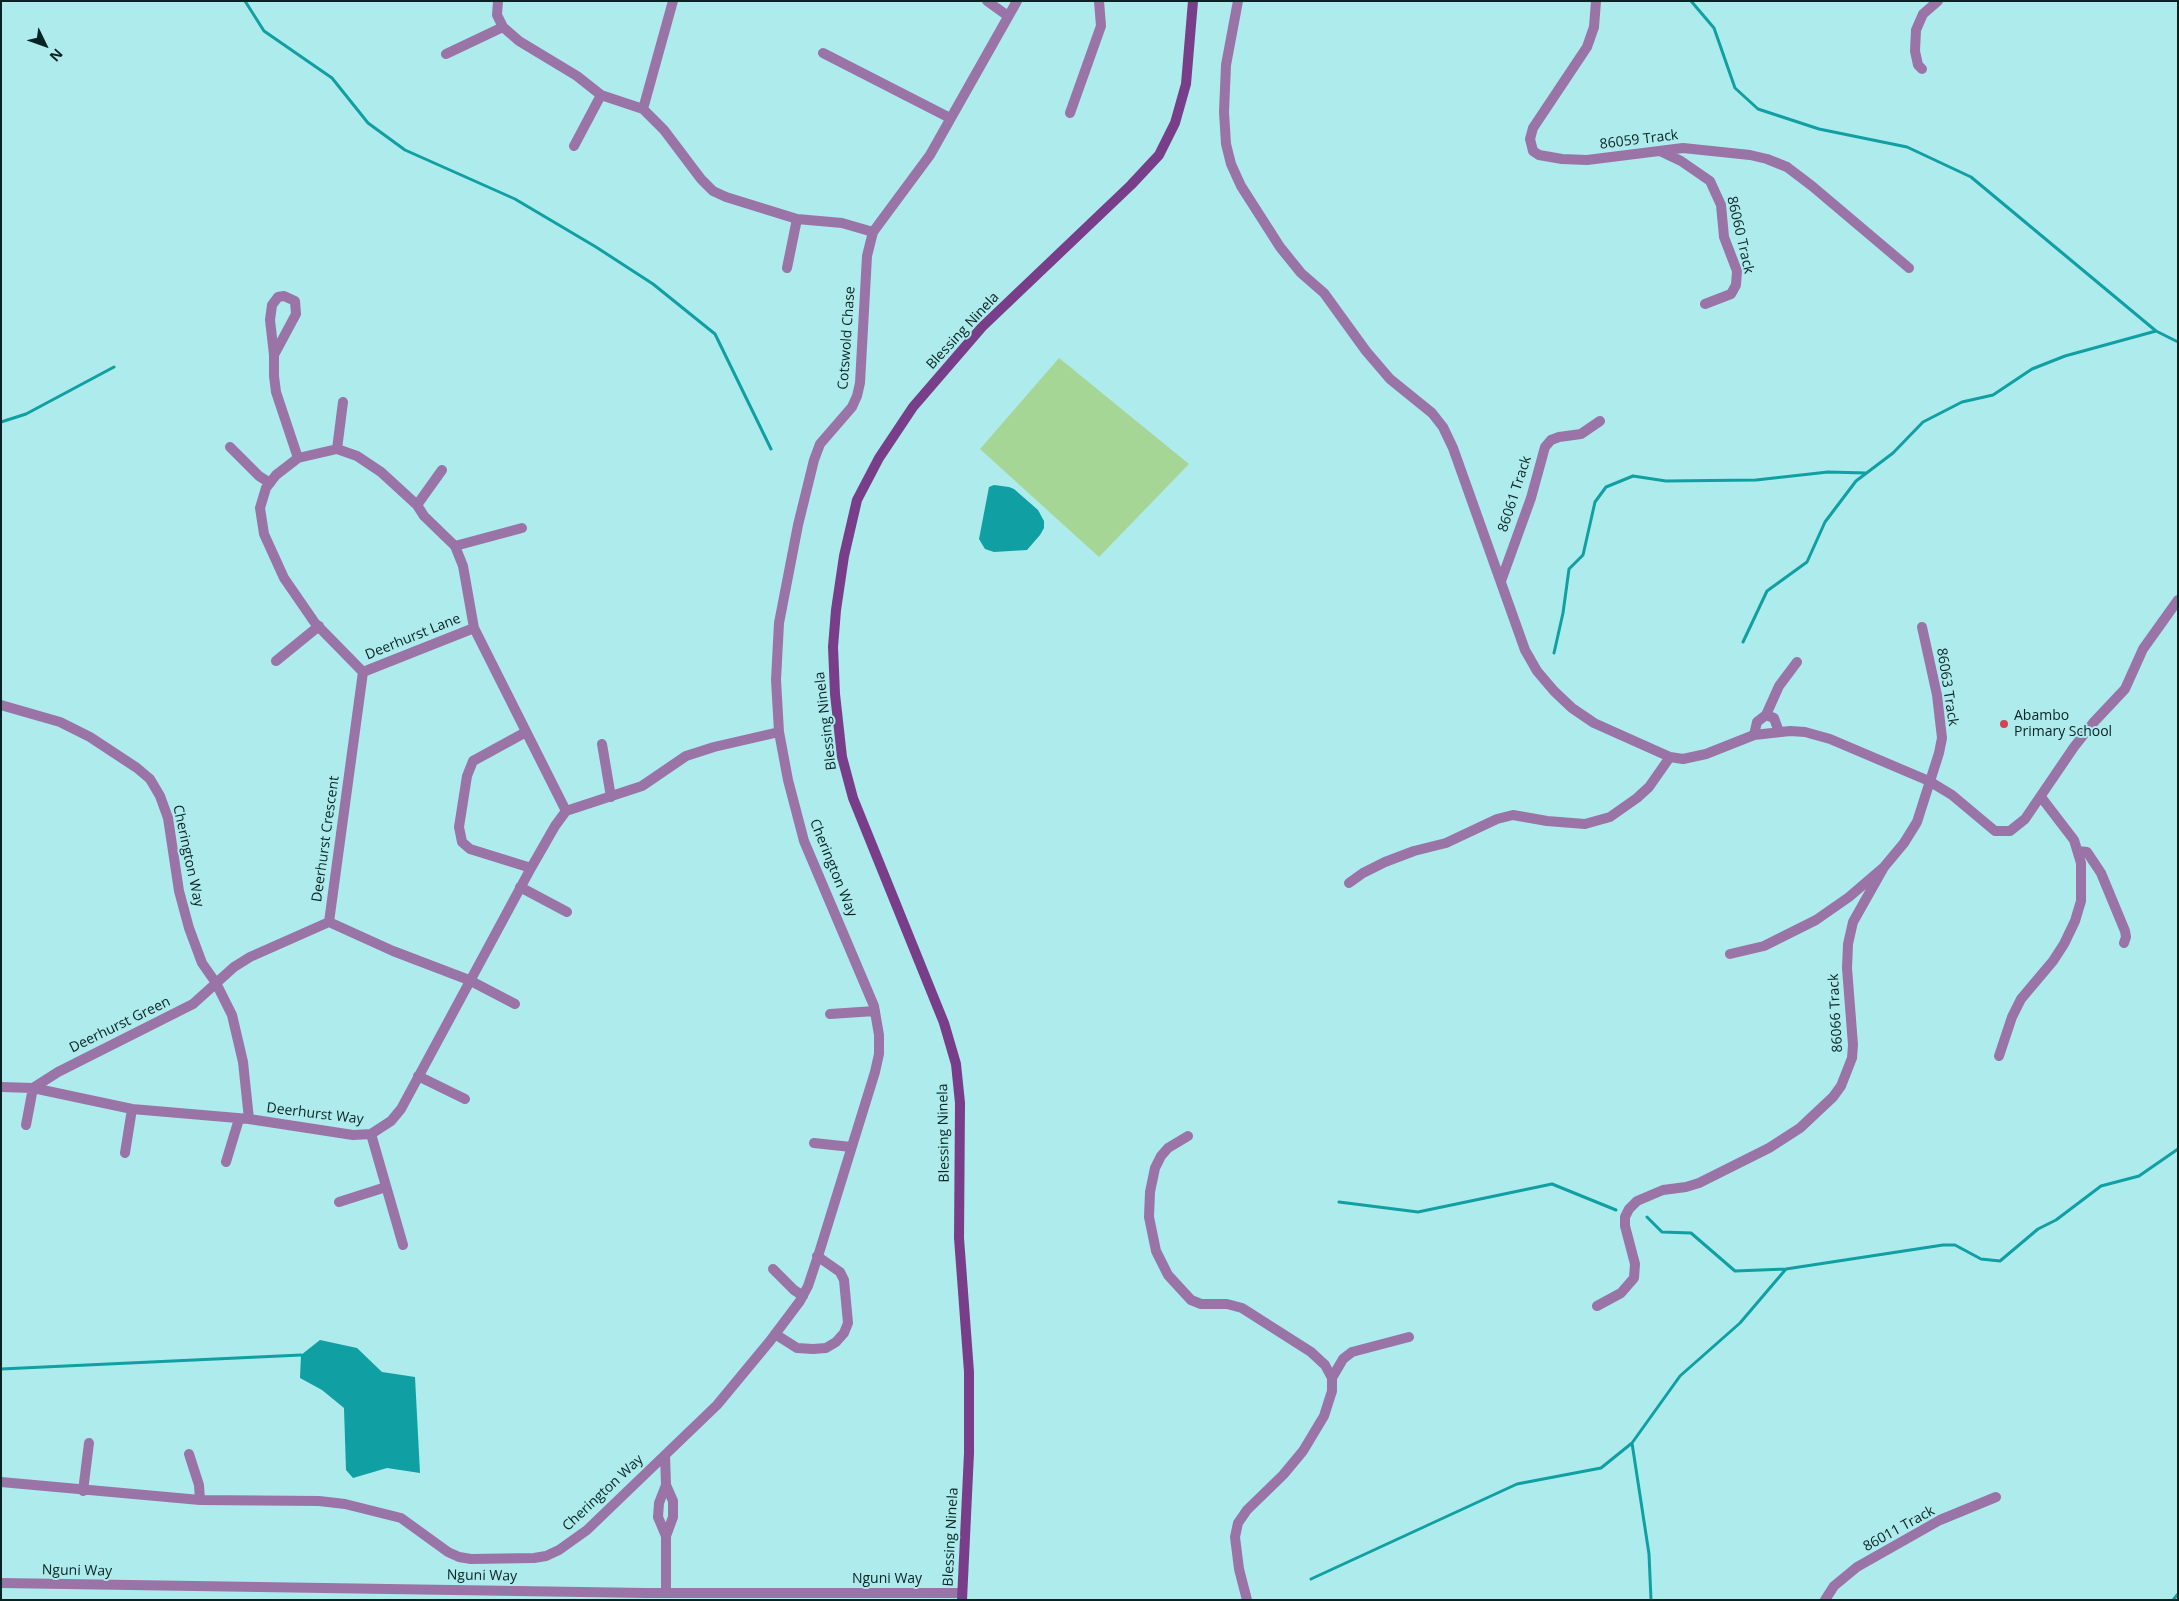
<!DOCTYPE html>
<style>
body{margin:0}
#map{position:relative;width:2179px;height:1601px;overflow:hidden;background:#aeebec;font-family:"Open Sans",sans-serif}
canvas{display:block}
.frame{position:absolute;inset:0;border:2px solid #092223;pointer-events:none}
.north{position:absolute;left:20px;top:20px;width:50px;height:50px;-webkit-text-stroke:4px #aeebec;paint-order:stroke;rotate:132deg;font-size:14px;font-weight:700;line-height:20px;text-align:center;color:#092223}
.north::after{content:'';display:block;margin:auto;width:18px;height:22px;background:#092223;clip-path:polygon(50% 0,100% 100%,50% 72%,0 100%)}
</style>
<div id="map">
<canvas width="2179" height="1601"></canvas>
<div class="frame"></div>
<div class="north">N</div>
</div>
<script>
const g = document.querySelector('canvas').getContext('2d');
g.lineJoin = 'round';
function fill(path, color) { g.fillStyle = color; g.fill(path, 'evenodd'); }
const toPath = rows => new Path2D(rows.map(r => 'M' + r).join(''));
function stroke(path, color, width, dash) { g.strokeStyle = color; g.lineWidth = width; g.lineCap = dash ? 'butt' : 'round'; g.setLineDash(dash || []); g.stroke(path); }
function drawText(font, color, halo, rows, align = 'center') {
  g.font = font + ' "Open Sans",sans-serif'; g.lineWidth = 4; g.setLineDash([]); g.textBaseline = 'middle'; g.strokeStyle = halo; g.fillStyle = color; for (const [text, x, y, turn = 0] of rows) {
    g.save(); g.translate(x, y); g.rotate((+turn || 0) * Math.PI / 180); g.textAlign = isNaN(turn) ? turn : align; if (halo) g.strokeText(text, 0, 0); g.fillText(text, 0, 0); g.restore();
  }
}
fill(toPath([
 [1059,358,1189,464,1099,557,980,449]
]), '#a6d696');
fill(toPath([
 [994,485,1009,487,1014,489,1038,510,1044,521,1044,528,1040,535,1027,550,994,552,985,549,979,539,989,487],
 [320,1340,357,1348,382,1372,415,1377,420,1473,387,1468,353,1478,346,1470,344,1408,322,1390,300,1378,301,1355]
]), '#109fa2');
stroke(toPath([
 [245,1,264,31,332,78,368,123,405,150,515,199,596,247,653,284,715,334,771,449],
 [1691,1,1714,28,1735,88,1758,109,1819,129,1907,147,1971,177,2156,331,2178,342],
 [1,422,26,414,114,367],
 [1743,642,1767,591,1807,562,1825,522,1856,481,1893,453,1923,422,1962,402,1993,395,2032,369,2065,356,2156,331],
 [1554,653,1563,613,1569,569,1583,555,1595,502,1606,487,1633,476,1666,481,1756,480,1828,472,1866,473],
 [1339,1202,1418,1212,1552,1184,1616,1210],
 [1647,1217,1662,1232,1691,1233,1735,1271,1786,1269,1943,1245,1955,1245,1981,1259,2000,1261,2038,1229,2056,1220,2101,1186,2139,1176,2178,1149],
 [1,1369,301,1355],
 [1632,1443,1649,1554,1651,1600],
 [1311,1579,1517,1484,1601,1468,1632,1443,1680,1376,1740,1323,1786,1269],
 [2173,1600,2178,1594]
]), '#109fa2', 3);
stroke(toPath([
 [498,1,497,15,503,27,519,41,577,76,601,95,643,109,664,130,701,179,713,191,726,197,797,219,842,223,873,232],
 [987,1,1008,16],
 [1238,1,1226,65,1224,112,1226,144,1231,164,1241,186,1280,247,1301,273,1324,293,1366,351,1390,379,1432,413,1443,427,1453,448,1525,650,1537,671,1554,691,1572,708,1594,723,1670,757,1683,759,1706,754,1754,735,1790,731,1805,732,1830,739,1929,781,1952,795,1995,831,2010,831,2025,819,2074,747,2093,723,2125,689,2143,649,2178,600],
 [1596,1,1594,27,1587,47,1533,128,1530,139,1533,151,1539,155,1562,159,1587,160,1683,148,1750,155,1767,159,1787,167,1812,186,1909,268],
 [823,53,950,118],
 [446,54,503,27],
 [1922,69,1918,65,1915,51,1916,30,1923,14,1938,1],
 [643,109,673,1],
 [1070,113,1101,26,1099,1],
 [574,146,601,95],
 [1660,151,1681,161,1710,181,1721,205,1724,237,1737,271,1736,285,1731,294,1705,304],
 [787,268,797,219],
 [274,355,296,314,295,301,284,296,278,297,272,305,270,320,274,355,274,376,276,392,298,458],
 [230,447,259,476,270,483],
 [337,449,343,402],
 [417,505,442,470],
 [455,546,522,528],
 [1501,581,1531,498,1545,447,1551,440,1559,437,1581,434,1600,421],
 [276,661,319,626],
 [363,672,474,628],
 [1,705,60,722,90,737,137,768,150,779,160,796,168,818,179,891,189,928,202,963,216,983,232,1015,243,1062,249,1119],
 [1766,715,1774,718,1779,732],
 [526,732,473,761,467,776,459,827,462,842,470,849,531,868],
 [1754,735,1757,722,1766,715,1779,686,1797,662],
 [602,744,611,797],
 [2078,851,2087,852,2101,873,2125,931,2126,937,2124,943],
 [1884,867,1904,843,1917,822,1939,753,1942,738,1937,695,1922,627],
 [1349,883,1363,873,1385,862,1414,851,1446,843,1497,819,1513,815,1547,821,1585,824,1610,817,1637,798,1649,787,1670,757],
 [520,887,567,912],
 [329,922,363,672,315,623,284,578,264,534,260,508,266,488,276,475,298,458,337,449,357,456,381,472,417,505,424,516,455,546,463,566,474,628,566,811],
 [329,922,393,951,469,980,515,1004],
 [830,1014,875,1011],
 [1999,1056,2012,1017,2021,999,2053,961,2064,944,2075,921,2081,901,2081,863,2074,840,2041,797],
 [418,1076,465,1099],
 [1,1087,33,1088,132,1109,249,1119,353,1135,371,1134,391,1121,401,1109,531,868,555,826,566,811,642,786,686,756,714,747,779,732],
 [33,1088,58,1072,193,1004,234,967,250,957,329,922],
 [26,1125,33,1088],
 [371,1134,403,1245],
 [1188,1136,1168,1148,1161,1156,1155,1168,1150,1192,1149,1217,1156,1251,1168,1275,1191,1300,1201,1304,1227,1304,1242,1308,1311,1352,1325,1365,1332,1378,1332,1391,1324,1416,1303,1451,1283,1475,1247,1510,1238,1523,1235,1537,1239,1569,1247,1600],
 [814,1143,851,1147],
 [125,1153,132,1109],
 [226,1162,239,1119],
 [339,1202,386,1187],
 [773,1269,794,1290,803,1296],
 [1597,1306,1621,1293,1634,1278,1635,1264,1625,1226,1625,1217,1629,1209,1637,1201,1663,1190,1686,1187,1699,1183,1769,1148,1800,1128,1833,1097,1841,1086,1852,1058,1853,1045,1847,968,1848,944,1853,922,1884,867,1849,897,1816,920,1764,946,1730,954],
 [775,1334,797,1348,813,1349,826,1348,836,1342,844,1333,848,1323,844,1280,840,1272,817,1256],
 [1332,1378,1343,1359,1352,1352,1409,1337],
 [189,1454,199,1485,200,1500],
 [665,1455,666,1485,659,1503,658,1517,666,1536],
 [1,1482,200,1500,319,1501,345,1504,401,1518,448,1552,459,1557,471,1559,534,1558,546,1556,559,1550,587,1530,717,1405,770,1341,800,1301,808,1286,819,1253,875,1072,879,1054,879,1035,874,1006,804,841,788,780,779,732,776,680,779,623,798,525,814,460,820,444,852,407,857,396,860,383,867,256,873,232,930,155,1017,1],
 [83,1491,89,1443],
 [1,1583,646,1593,962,1593],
 [666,1592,666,1536,673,1517,673,1501,666,1485],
 [1825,1600,1834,1586,1857,1567,1940,1520,1996,1497]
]), '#9a74a6', 10);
stroke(toPath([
 [962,1600,969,1453,969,1372,959,1238,960,1103,956,1064,944,1023,853,798,842,757,835,694,833,647,836,610,844,556,857,500,879,458,913,407,982,327,1131,185,1159,155,1175,123,1186,84,1193,1]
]), '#783e89', 10);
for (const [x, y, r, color] of [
 [2004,724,5,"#d44354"]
]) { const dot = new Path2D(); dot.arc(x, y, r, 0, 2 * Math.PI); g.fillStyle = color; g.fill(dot); stroke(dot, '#aeebec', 2); }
drawText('14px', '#092223', '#aeebec', [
 ["86059 Track",1639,140,-7],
 ["86060 Track",1740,235,77],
 ["Blessing Ninela",963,331,-47],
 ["Cotswold Chase",847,338,-86],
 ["86061 Track",1515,494,-72],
 ["Deerhurst Lane",413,637,-22],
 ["86063 Track",1947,687,81],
 ["Blessing Ninela",826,721,-97],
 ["Deerhurst Crescent",326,839,-82],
 ["Cherington Way",188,856,78],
 ["Cherington Way",833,868,68],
 ["86066 Track",1836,1013,-93],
 ["Deerhurst Green",120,1025,-26],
 ["Deerhurst Way",315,1114,7],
 ["Blessing Ninela",944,1133,-91],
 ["Cherington Way",603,1493,-43],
 ["86011 Track",1899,1529,-29],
 ["Blessing Ninela",951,1537,-87],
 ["Nguni Way",77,1571,1],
 ["Nguni Way",482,1576,1],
 ["Nguni Way",887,1579]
]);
drawText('14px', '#092223', '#aeebec', [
 ["Abambo",2014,716],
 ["Primary School",2014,732]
], 'left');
</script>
